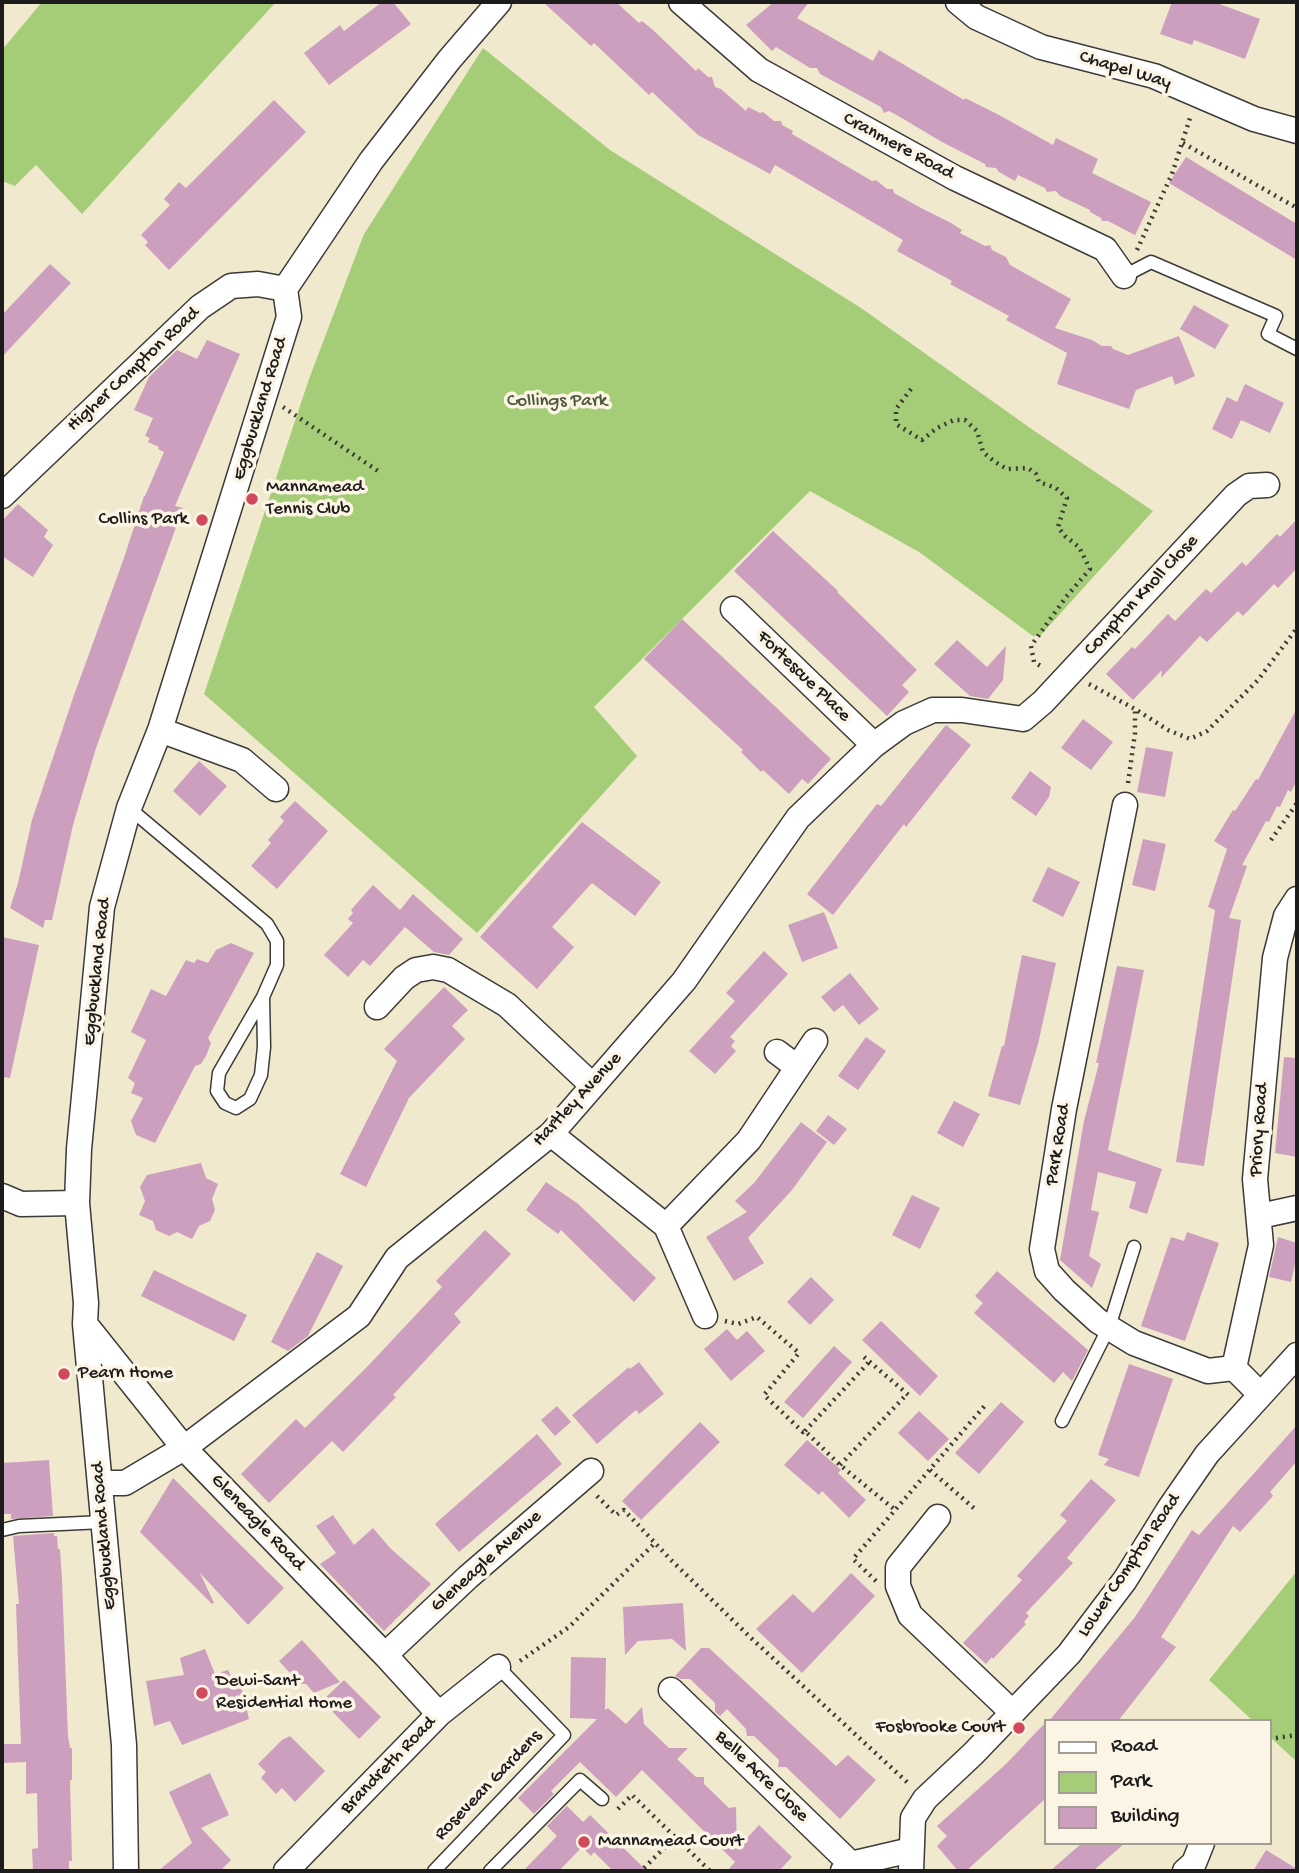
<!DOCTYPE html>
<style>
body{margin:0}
#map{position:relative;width:1299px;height:1873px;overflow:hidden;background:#f0e9ce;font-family:"Gochi Hand",sans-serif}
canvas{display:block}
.frame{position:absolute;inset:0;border:4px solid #1c1c1c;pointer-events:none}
.legend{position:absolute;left:1044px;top:1719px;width:228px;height:126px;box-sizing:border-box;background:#fcf5e5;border:2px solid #a29e95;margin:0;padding:9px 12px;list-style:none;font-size:21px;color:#1c1c1c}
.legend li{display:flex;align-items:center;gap:14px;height:35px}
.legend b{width:35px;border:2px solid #a29e95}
</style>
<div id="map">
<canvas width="1299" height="1873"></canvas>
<div class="frame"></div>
<ul class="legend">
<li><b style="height:9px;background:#fff"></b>Road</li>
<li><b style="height:19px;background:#a5cd78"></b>Park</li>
<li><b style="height:19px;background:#cc9fbe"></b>Building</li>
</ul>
</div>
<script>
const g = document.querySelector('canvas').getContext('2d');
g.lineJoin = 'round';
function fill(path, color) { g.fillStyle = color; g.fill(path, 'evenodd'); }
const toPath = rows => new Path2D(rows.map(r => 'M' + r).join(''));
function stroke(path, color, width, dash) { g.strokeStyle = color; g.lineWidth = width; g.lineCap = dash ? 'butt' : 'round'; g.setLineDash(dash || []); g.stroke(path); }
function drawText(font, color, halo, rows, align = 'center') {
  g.font = font + ' "Gochi Hand",sans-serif'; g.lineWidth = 7; g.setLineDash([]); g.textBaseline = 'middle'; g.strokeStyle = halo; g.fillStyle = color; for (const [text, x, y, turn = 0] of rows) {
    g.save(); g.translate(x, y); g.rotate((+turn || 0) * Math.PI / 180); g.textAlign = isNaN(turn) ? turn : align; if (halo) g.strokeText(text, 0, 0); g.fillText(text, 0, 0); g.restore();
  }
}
fill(toPath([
 [42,2,276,2,82,214,36,165,15,186,2,181,2,50],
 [483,48,610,150,861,308,1033,430,1153,511,1040,636,1033,636,919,552,810,491,594,707,637,756,477,933,204,694,309,379,364,234],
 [1297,1571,1297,1762,1269,1736,1269,1721,1253,1721,1209,1680]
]), '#a5cd78');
fill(toPath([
 [382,2,393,2,411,24,329,85,304,53,340,25,344,31],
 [543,2,616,2,639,23,642,21,653,30,696,71,698,68,708,77,712,77,715,87,721,89,746,111,748,107,760,113,763,112,774,121,781,121,782,125,793,131,792,134,872,181,876,180,887,189,893,189,894,193,921,208,951,223,962,230,960,233,985,246,990,245,992,250,1006,257,1010,265,1071,299,1055,328,1092,340,1102,346,1111,346,1113,349,1128,355,1179,336,1195,376,1175,385,1172,376,1136,390,1129,409,1057,384,1067,353,1006,320,1009,316,950,284,952,281,897,251,903,240,775,165,770,174,698,135,652,92,649,95,594,43,591,46],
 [774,2,809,2,797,18,873,61,879,50,964,100,965,98,999,115,1053,145,1056,138,1098,159,1092,173,1151,202,1135,235,1108,221,1102,221,1101,218,1090,212,1090,210,1060,196,1056,191,1047,192,1045,188,1018,175,1015,181,999,172,996,168,986,167,985,164,942,142,900,117,889,111,884,113,881,107,820,74,817,68,810,68,776,47,772,51,746,25],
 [1172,2,1214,2,1260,19,1245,59,1194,40,1192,45,1160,34],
 [274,100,306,132,169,270,145,245,148,242,141,235,170,205,164,199,179,182,186,188],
 [1186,157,1297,224,1297,260,1169,183],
 [50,264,71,283,2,357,2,315],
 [1194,305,1229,325,1215,349,1180,329],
 [207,340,240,354,175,506,183,508,96,748,73,825,52,920,45,920,43,928,10,908,18,883,32,820,74,695,124,558,144,496,145,496,164,452,158,449,159,447,148,442,150,438,145,436,153,418,134,410,149,377,177,350,197,359],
 [1245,384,1284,403,1270,433,1241,420,1232,439,1212,429,1227,397,1237,402],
 [18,504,48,530,44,537,53,545,33,577,2,556,2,521],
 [1297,519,1297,568,1278,588,1274,584,1243,616,1238,611,1207,642,1200,636,1161,678,1162,670,1133,700,1106,674,1132,647,1135,649,1168,614,1175,621,1206,589,1211,593,1242,562,1246,566,1277,534,1280,537],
 [773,531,838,591,837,592,917,670,902,685,909,692,887,716,734,571],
 [682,619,831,759,808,784,802,779,789,794,763,770,761,772,741,752,743,750,644,659],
 [957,640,987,667,1006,646,1003,680,988,699,970,696,934,664],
 [1297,708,1297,780,1291,792,1288,790,1280,807,1277,806,1269,822,1266,821,1242,865,1247,866,1229,918,1241,920,1204,1166,1176,1162,1215,910,1208,907,1227,849,1214,841,1233,810,1235,811,1256,779,1258,780],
 [1083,719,1113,742,1091,770,1061,748],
 [946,725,971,745,906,827,904,824,833,915,807,894,877,804,881,806],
 [1146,747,1173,752,1165,797,1137,792],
 [199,761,227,786,200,816,173,791],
 [1030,771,1051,787,1049,797,1036,816,1011,798],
 [295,801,328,831,277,889,251,866,271,843,268,840,284,821,280,817],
 [582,822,661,882,635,916,592,883,552,927,574,947,537,989,480,937],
 [1143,839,1166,844,1155,891,1132,885],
 [1048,867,1080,882,1063,917,1032,901],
 [373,885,400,910,413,894,463,939,449,955,434,952,405,927,370,966,363,960,348,977,324,955,353,923,348,919,353,913,351,910],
 [824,912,838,948,802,962,788,925],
 [2,937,39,945,10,1078,2,1077],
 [231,943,254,953,208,1038,211,1043,206,1056,201,1064,195,1066,155,1143,136,1135,131,1121,143,1098,131,1093,135,1083,128,1078,146,1040,131,1032,151,989,166,996,186,960,194,963,197,959,208,963,216,950],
 [764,951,788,974,730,1037,735,1041,731,1046,736,1051,715,1074,689,1051,735,1001,726,993],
 [1022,955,1056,963,1038,1044,1020,1105,988,1096,1002,1046,1004,1046],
 [1117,966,1144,970,1108,1150,1162,1169,1147,1214,1129,1208,1136,1182,1098,1172,1091,1210,1099,1212,1089,1256,1101,1264,1092,1288,1060,1260,1084,1121,1099,1063,1096,1063],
 [850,973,879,1009,859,1025,843,1005,834,1012,821,997],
 [444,987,468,1010,452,1026,465,1039,409,1098,366,1187,340,1174,397,1061,384,1049],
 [866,1037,886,1051,858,1090,838,1076],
 [1284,1057,1297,1058,1297,1157,1275,1153],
 [954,1101,980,1114,963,1147,937,1133],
 [828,1115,847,1129,834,1145,816,1131],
 [801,1122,827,1142,792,1190,748,1238,764,1263,734,1281,706,1237,747,1212,735,1201,754,1183],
 [201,1163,206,1178,218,1184,212,1199,215,1210,210,1221,199,1226,192,1239,177,1232,169,1236,156,1230,153,1221,139,1215,145,1201,140,1187,147,1175],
 [546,1182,577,1203,656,1278,634,1302,561,1230,558,1234,526,1210],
 [912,1195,940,1208,920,1249,892,1235],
 [485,1230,511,1254,454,1314,461,1322,393,1395,396,1397,343,1452,332,1441,269,1503,241,1474,296,1419,305,1428,366,1368,442,1287,436,1281],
 [1187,1232,1219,1243,1185,1341,1141,1326,1171,1237,1184,1241],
 [1278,1237,1297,1243,1297,1255,1291,1282,1269,1277],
 [317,1252,343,1266,308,1336,288,1351,271,1342],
 [154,1270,247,1315,234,1341,141,1296],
 [997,1271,1088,1350,1072,1381,1063,1372,1054,1383,974,1313,983,1303,975,1296],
 [811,1277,834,1300,810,1325,787,1302],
 [881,1321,938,1376,920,1396,862,1340],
 [727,1329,737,1340,747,1331,765,1351,731,1381,704,1349],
 [834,1346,852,1362,803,1418,784,1402],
 [639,1362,664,1394,639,1414,636,1410,597,1444,572,1415,629,1367,630,1369],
 [1129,1364,1173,1379,1139,1477,1104,1465,1109,1459,1098,1455],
 [1001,1402,1024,1422,979,1474,955,1453],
 [557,1406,571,1422,555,1436,541,1420],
 [919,1411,949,1439,928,1461,898,1433],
 [700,1422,720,1442,641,1520,622,1501],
 [1297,1425,1297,1461,1270,1492,1273,1496,1240,1532,1233,1526,1161,1637,1176,1647,1118,1721,1049,1721,1135,1617,1192,1530,1199,1535],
 [537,1434,562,1464,459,1552,435,1524],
 [807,1440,841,1470,838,1473,866,1500,849,1518,822,1491,819,1495,784,1465],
 [49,1460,53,1516,11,1519,11,1514,3,1514,2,1463],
 [173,1478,284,1588,248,1625,200,1573,214,1603,212,1604,140,1532],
 [1091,1479,1116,1500,1067,1558,1073,1563,1026,1613,1029,1616,1024,1622,1026,1624,993,1659,992,1657,986,1664,963,1643,1022,1580,1017,1576,1067,1521,1060,1515],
 [333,1515,354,1545,373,1528,390,1548,431,1584,384,1631,320,1564,336,1553,316,1526],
 [54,1533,54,1536,57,1536,58,1549,60,1549,62,1580,68,1736,70,1748,72,1748,72,1780,70,1780,72,1861,69,1861,69,1871,33,1871,32,1849,38,1848,37,1793,26,1794,26,1762,2,1763,2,1744,21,1744,16,1604,19,1604,13,1536],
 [851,1573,875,1596,802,1673,756,1629,793,1594,813,1613],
 [683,1603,686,1651,672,1639,638,1641,625,1655,623,1607],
 [302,1640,340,1682,314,1693,306,1684,300,1684,279,1661],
 [701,1648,709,1648,836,1766,848,1755,876,1780,840,1819,786,1767,778,1767,779,1760,754,1736,747,1736,746,1729,727,1709,720,1716,715,1712,715,1703,690,1679,681,1679,675,1676],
 [205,1649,215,1674,228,1670,236,1687,241,1685,249,1719,182,1745,170,1721,154,1726,146,1681,184,1675,180,1658],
 [571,1657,606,1658,605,1710,608,1708,626,1724,642,1707,644,1724,669,1748,688,1748,677,1759,696,1777,704,1777,704,1784,729,1808,736,1807,737,1849,759,1825,792,1857,779,1871,727,1871,735,1862,642,1770,616,1797,580,1762,551,1791,554,1794,534,1814,518,1798,597,1719,570,1718],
 [344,1680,381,1717,359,1739,322,1701],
 [1045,1723,1045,1799,966,1871,958,1871,937,1846,947,1836,937,1826,1006,1764],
 [290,1736,325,1771,295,1802,282,1788,276,1794,261,1778,266,1772,258,1764,282,1740],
 [210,1773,229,1815,201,1828,231,1860,220,1871,158,1871,192,1843,169,1792],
 [567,1806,583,1822,590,1815,647,1871,613,1871,594,1852,591,1856,582,1847,559,1871,523,1871,557,1836,547,1826],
 [1082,1843,1125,1843,1093,1871,1050,1871],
 [1266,1850,1297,1869,1297,1871,1253,1871]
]), '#cc9fbe');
const service = toPath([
 [1124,276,1151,262,1276,316,1268,334,1297,349],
 [129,808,267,924,277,941,277,965,263,997,219,1073,217,1091,225,1103,236,1108,250,1099,261,1075,264,1047,263,997],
 [1062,1421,1109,1327,1134,1247],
 [2,1530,19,1526,103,1522],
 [434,1871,564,1735,498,1667],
 [490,1871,580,1780,602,1799]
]);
const minor = toPath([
 [681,2,759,70,955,178,1105,249,1124,276],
 [958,2,976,17,1041,47,1154,76,1254,119,1297,131],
 [2,496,200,307,231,286,258,284,285,289],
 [733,609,874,745],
 [160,730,242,760,276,789],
 [1125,805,1064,1109,1042,1249,1047,1271,1064,1290,1098,1321,1134,1343,1208,1371,1234,1368],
 [377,1007,404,978,416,970,433,967,448,970,507,1005,592,1085],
 [777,1052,797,1067],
 [551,1134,666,1226,705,1316],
 [2,1196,21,1204,77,1203],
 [1260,1216,1297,1208],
 [666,1226,749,1140,815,1041],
 [85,1324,184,1448,385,1655,439,1714],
 [1260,1394,1234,1368,1261,1245,1255,1179,1275,958,1286,916,1297,899],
 [100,1483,125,1483,184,1448,359,1316,397,1258,551,1134,684,981,798,818,874,745,904,723,933,710,962,710,1023,719,1043,702,1236,495,1249,486,1267,485],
 [938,1517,898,1567,898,1586,910,1615,1012,1712],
 [385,1655,468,1577,591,1471],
 [671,1690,851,1864],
 [126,1871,124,1745,85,1324,86,1303,77,1203,79,1149,102,907,129,808,160,730,289,317,285,289,371,161,449,60,499,2],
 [286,1871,439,1714,498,1667],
 [843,1871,851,1864,911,1850],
 [911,1871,913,1818,925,1799,973,1754,1069,1654,1125,1580,1169,1509,1207,1454,1297,1355],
 [1185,1871,1194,1863,1202,1843]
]);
stroke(service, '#3c3b37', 15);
stroke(minor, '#3c3b37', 27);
stroke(toPath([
 [1183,143,1297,208],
 [1137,250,1172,174,1191,115],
 [911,389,896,409,896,424,922,440,937,428,954,420,965,420,977,431,983,452,995,462,1007,469,1028,468,1036,474,1039,482,1056,488,1067,498,1058,527,1065,536,1079,547,1090,569,1066,597,1031,646,1034,662,1044,668],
 [283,407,381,473],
 [1089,684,1135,709,1168,730,1190,739,1207,731,1258,680,1297,628],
 [1128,783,1135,733,1135,709],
 [1271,840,1297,803],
 [725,1321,738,1324,757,1317,799,1353,764,1395,803,1432,805,1431,840,1465,894,1509],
 [864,1357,912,1398],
 [805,1431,870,1361],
 [840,1465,907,1394],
 [930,1470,976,1510],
 [597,1496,616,1515,624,1510,671,1560,750,1637,909,1784],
 [876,1581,853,1559,987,1403],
 [520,1661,569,1627,656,1542],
 [1269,1739,1297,1735],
 [618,1809,632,1795,710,1871],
 [644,1868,675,1837]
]), '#3c3b37', 4.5, [2, 5]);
stroke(service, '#fff', 12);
stroke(minor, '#fff', 24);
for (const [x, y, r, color] of [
 [252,499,7,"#d1495b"],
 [202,520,7,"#d1495b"],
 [64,1374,7,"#d1495b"],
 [202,1693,7,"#d1495b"],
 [1019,1728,7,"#d1495b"],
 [584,1842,7,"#d1495b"]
]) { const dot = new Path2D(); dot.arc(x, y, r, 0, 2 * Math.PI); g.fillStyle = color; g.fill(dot); stroke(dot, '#fcf5e5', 2.5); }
drawText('19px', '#1c1c1c', '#fcf5e5', [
 ["Chapel Way",1125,71,17],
 ["Cranmere Road",898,147,28],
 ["Higher Compton Road",134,370,-43],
 ["Eggbuckland Road",261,409,-73],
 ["Compton Knoll Close",1142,596,-47],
 ["Fortescue Place",803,677,44],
 ["Eggbuckland Road",98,972,-84],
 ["Hartley Avenue",578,1100,-47],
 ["Priory Road",1260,1130,-86],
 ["Park Road",1059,1145,-81],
 ["Gleneagle Road",257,1523,46],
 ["Eggbuckland Road",105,1536,-95],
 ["Gleneagle Avenue",487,1562,-42],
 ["Lower Compton Road",1130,1566,-56],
 ["Brandreth Road",389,1766,-46],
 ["Belle Acre Close",761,1777,44],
 ["Rosevean Gardens",489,1786,-46]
]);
drawText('19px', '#4c5a3c', '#fcf5e5', [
 ["Collings Park",557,402]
]);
drawText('19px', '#1c1c1c', '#fcf5e5', [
 ["Mannamead",266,488],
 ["Tennis Club",266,510],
 ["Collins Park",188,520,"right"],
 ["Pearn Home",78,1374],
 ["Dewi-Sant",216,1682],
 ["Residential Home",216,1704],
 ["Fosbrooke Court",1005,1728,"right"],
 ["Mannamead Court",598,1842]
], 'left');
</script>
